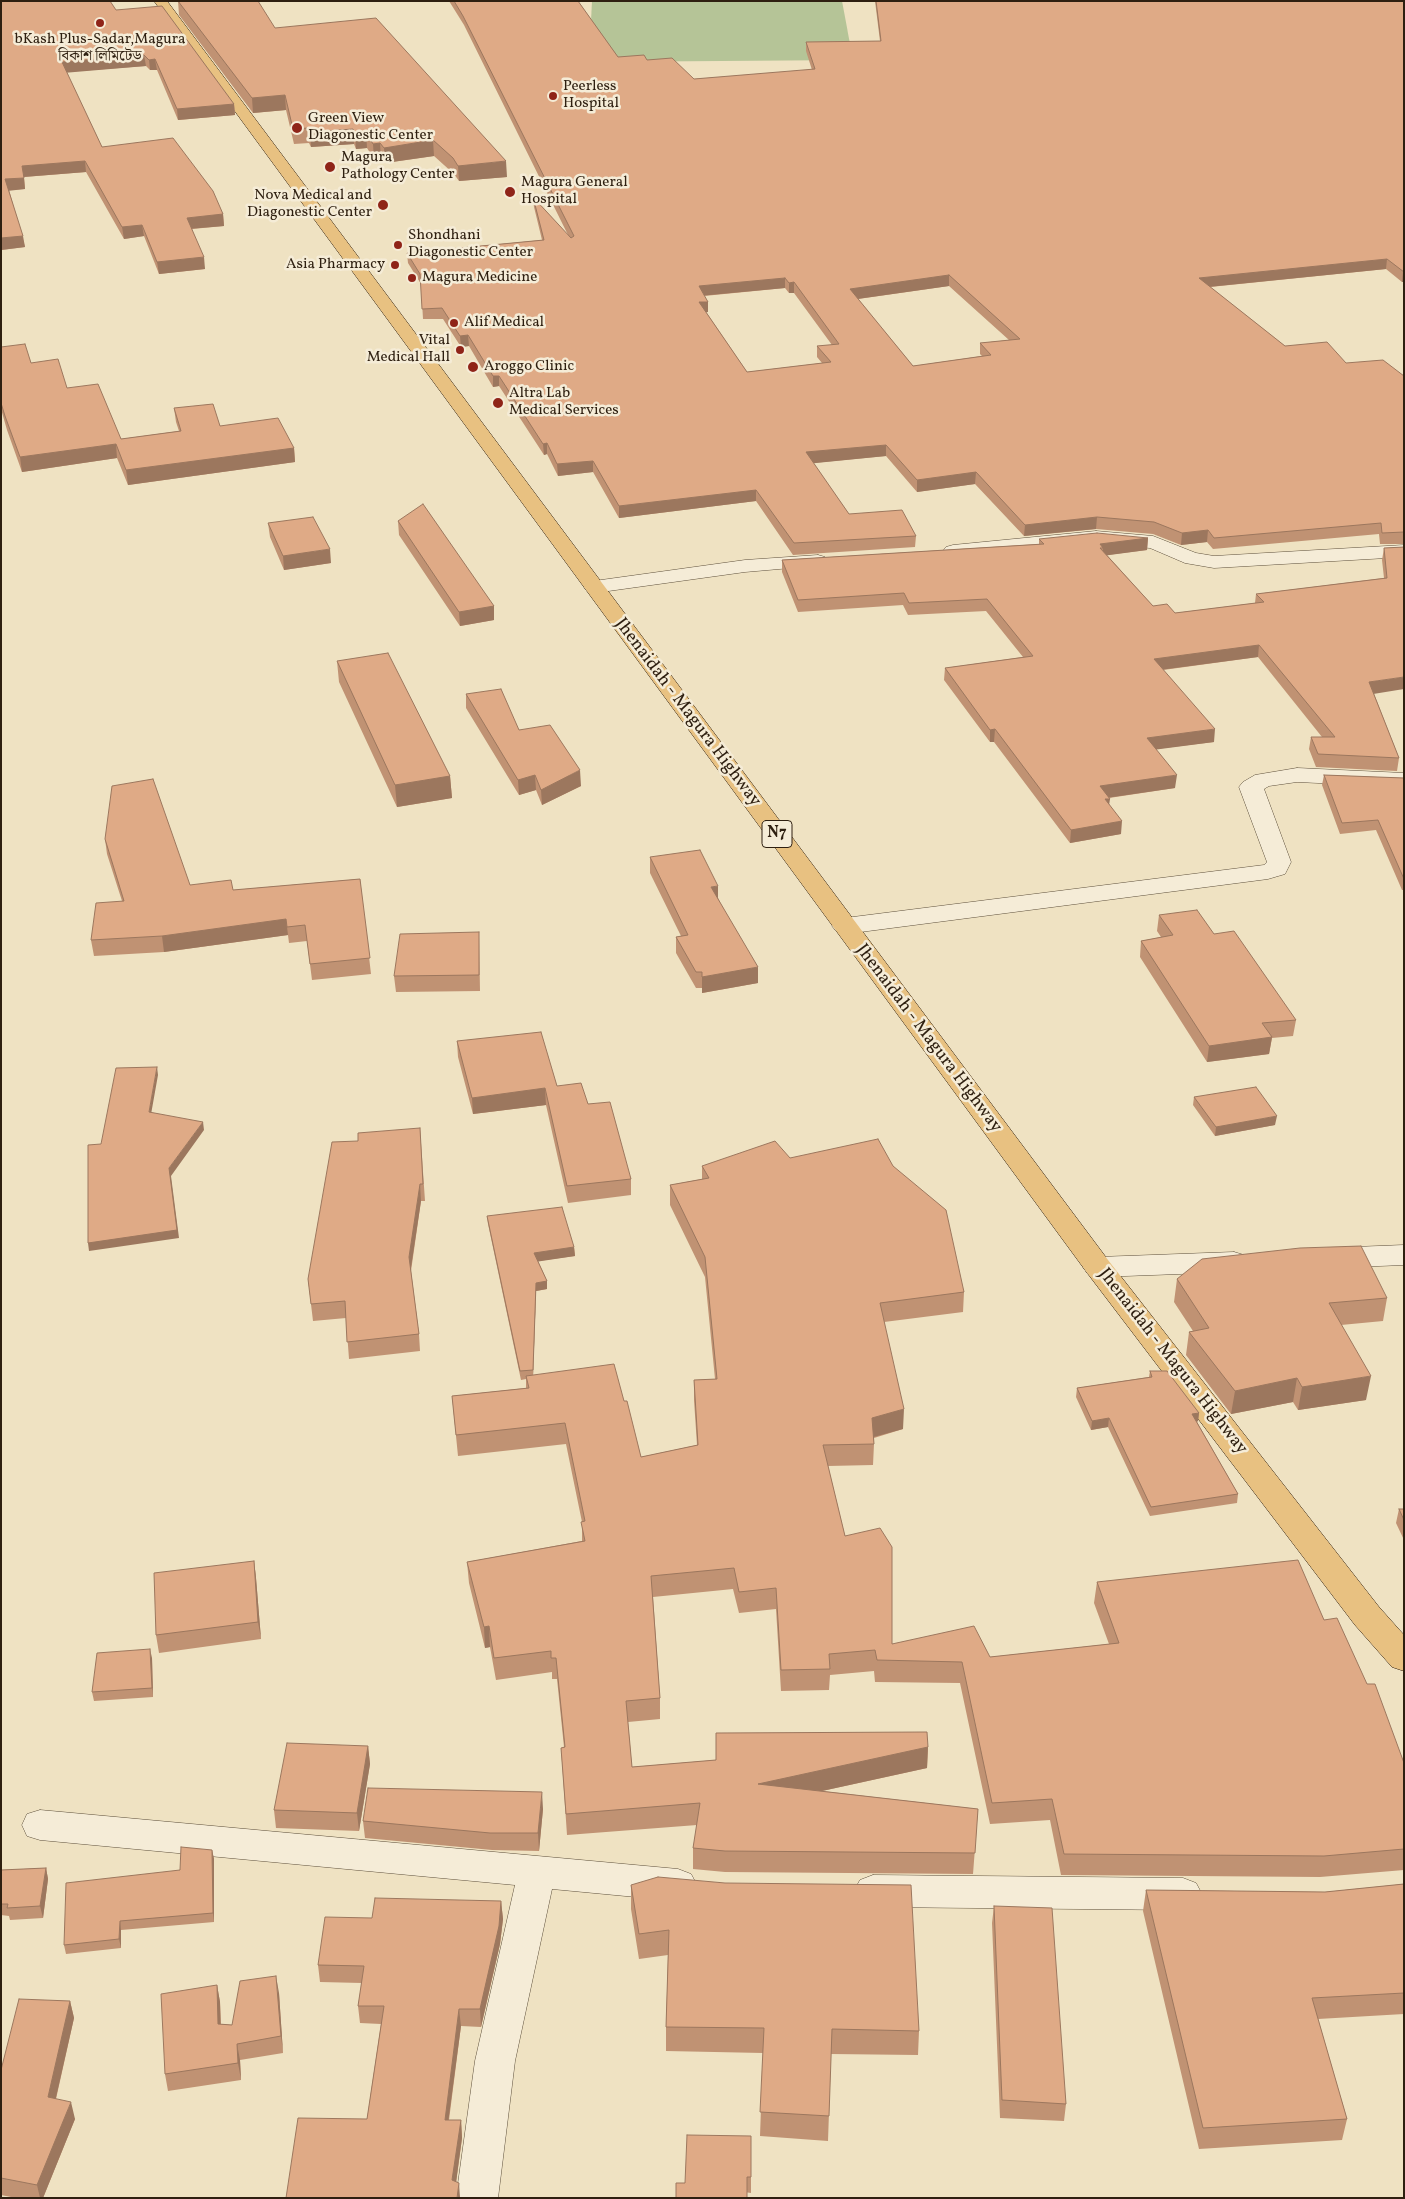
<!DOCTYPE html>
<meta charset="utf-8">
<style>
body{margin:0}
#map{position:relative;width:1405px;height:2199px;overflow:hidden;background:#efe2c2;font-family:Vollkorn,serif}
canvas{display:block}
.frame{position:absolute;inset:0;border:2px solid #2e1f10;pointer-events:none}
</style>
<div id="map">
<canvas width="1405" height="2199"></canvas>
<div class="frame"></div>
</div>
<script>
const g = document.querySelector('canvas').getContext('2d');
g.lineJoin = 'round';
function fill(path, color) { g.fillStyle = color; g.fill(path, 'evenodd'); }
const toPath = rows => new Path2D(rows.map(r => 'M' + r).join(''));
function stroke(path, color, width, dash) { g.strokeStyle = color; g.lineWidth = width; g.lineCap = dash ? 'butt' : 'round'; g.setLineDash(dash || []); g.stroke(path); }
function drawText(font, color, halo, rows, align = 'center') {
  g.font = font + ' Vollkorn,"Noto Serif Bengali",serif'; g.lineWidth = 5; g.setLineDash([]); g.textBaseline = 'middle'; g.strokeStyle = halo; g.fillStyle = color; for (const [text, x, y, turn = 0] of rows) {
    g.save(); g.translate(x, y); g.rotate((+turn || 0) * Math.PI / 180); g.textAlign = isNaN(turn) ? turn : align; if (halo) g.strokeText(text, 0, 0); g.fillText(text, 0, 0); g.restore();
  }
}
fill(toPath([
 [592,1,842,1,853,60,589,62]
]), '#b5c497');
const street = toPath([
 [1096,531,1153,536,1196,553,1214,556,1404,545,1404,557,1214,568,1185,563,1150,548,1096,543,953,557,946,555,943,551,946,547,953,545,1096,531],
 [818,555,825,557,828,561,825,565,745,572,594,593,587,591,584,587,587,583,594,581,745,560,818,555],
 [1297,768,1404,773,1404,787,1297,782,1269,786,1264,789,1291,862,1285,874,1268,879,845,934,836,931,832,926,836,921,845,918,1264,865,1267,862,1239,787,1243,782,1255,775,1297,768],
 [1404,1245,1404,1265,1329,1268,1319,1265,1314,1258,1319,1251,1329,1248,1404,1245],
 [1234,1252,1244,1255,1249,1262,1244,1269,1234,1272,1098,1277,1088,1274,1083,1267,1088,1260,1098,1257,1234,1252],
 [40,1810,678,1869,691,1874,697,1885,691,1896,678,1901,552,1889,515,2061,498,2198,456,2198,475,2061,515,1885,40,1840,27,1836,22,1825,27,1814,40,1810],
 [873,1875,1183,1878,1196,1883,1202,1894,1196,1905,1183,1910,873,1907,860,1902,854,1891,860,1880,873,1875]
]);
const highway = toPath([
 [154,1,167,1,1108,1260,1379,1607,1404,1635,1404,1671,1392,1667,1355,1625,1088,1274,154,1]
]);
stroke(street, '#5e503c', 1);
stroke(highway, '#2e1f10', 1);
fill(street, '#f5ecd7');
fill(highway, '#e8c181');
fill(toPath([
 [1,1,116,10,234,104,235,115,178,120,157,70,150,70,146,66,66,72,102,147,223,214,224,226,192,229,205,269,159,274,144,236,124,239,86,172,24,177,25,189,9,190,25,247,1,250],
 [178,1,275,28,507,177,459,181,454,174,434,156,385,163,381,159,374,159,367,148,356,149,354,144,311,147,309,143,294,144,286,110,253,113,179,15],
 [449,1,578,1,618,57,647,60,694,79,812,70,806,51,806,42,880,41,875,1,1404,1,1404,282,1402,282,1386,269,1210,287,1285,346,1346,363,1404,376,1404,544,1380,544,1379,534,1213,549,1207,542,1181,545,1153,534,1096,529,1024,536,975,484,917,492,886,456,813,463,849,514,916,536,915,547,793,555,756,501,619,518,593,472,558,476,547,454,544,455,499,386,493,387,469,346,461,347,443,319,423,319,421,284,408,263,407,253,542,240,534,207,533,197,569,237,464,25],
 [949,286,1009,340,980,343,980,354,982,356,913,366,858,299],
 [785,288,789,293,794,293,832,345,817,346,817,357,822,363,747,372,706,312,708,312,708,302,704,296],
 [1,347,31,363,67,388,121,439,179,431,176,422,174,408,220,426,294,448,295,462,128,485,117,458,22,472,7,430,1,409],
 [398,521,494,606,494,620,460,626,399,535],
 [268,523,331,563,284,570,270,537],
 [1148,538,1147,550,1107,555,1153,606,1175,613,1255,603,1256,594,1384,578,1382,560,1384,548,1404,547,1374,694,1399,758,1397,771,1316,767,1309,749,1311,737,1322,737,1258,657,1163,670,1214,742,1156,749,1175,788,1109,798,1109,804,1121,834,1070,843,994,742,990,742,944,680,945,668,1023,657,986,611,908,615,903,605,798,612,782,572,782,560,1039,544,1039,539],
 [337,661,450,776,452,798,397,807,339,682],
 [466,694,519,730,581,786,542,805,536,790,519,795,466,708],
 [1324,775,1404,778,1404,890,1402,890,1376,830,1340,834,1322,785],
 [105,839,190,885,233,890,360,879,371,974,312,980,307,941,289,943,288,935,164,952,94,956,91,940,122,901,107,854],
 [650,857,718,898,758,983,702,993,702,988,696,988,676,953,676,937,681,936,650,873],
 [1159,915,1214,934,1296,1020,1293,1036,1272,1038,1269,1054,1207,1062,1140,957,1141,941,1161,937,1157,931],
 [479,932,480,991,396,992,394,976],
 [457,1041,557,1086,588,1104,631,1179,631,1195,568,1203,546,1105,473,1114,458,1057],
 [1194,1097,1275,1125,1215,1136,1193,1105],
 [420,1128,425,1201,421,1201,411,1271,419,1334,420,1351,349,1359,346,1318,313,1321,308,1279,358,1141],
 [790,1158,964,1292,963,1312,884,1322,903,1429,874,1438,874,1444,873,1465,828,1466,845,1536,892,1644,990,1657,1109,1644,1094,1603,1097,1582,1324,1620,1367,1684,1404,1763,1404,1870,1320,1877,1061,1875,1050,1820,990,1824,960,1683,875,1682,874,1671,830,1675,829,1690,781,1691,776,1609,739,1613,733,1589,653,1597,660,1698,660,1719,628,1722,632,1767,716,1760,716,1733,928,1747,927,1768,822,1791,978,1809,973,1874,725,1872,693,1869,693,1848,697,1825,567,1835,561,1748,564,1747,557,1679,552,1679,552,1672,496,1680,490,1647,485,1648,469,1583,467,1562,582,1541,582,1522,566,1444,458,1456,452,1396,526,1388,526,1379,521,1380,488,1224,487,1216,574,1247,575,1256,538,1261,547,1281,547,1289,536,1291,533,1375,624,1401,641,1457,697,1445,694,1400,694,1380,715,1379,705,1277,670,1205,670,1185,702,1179,702,1166],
 [1177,1279,1387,1298,1383,1321,1341,1325,1366,1400,1298,1410,1293,1402,1231,1414,1186,1355,1189,1332,1193,1331,1174,1302],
 [1150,1371,1199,1413,1198,1421,1197,1422,1238,1494,1237,1503,1150,1516,1108,1427,1091,1430,1076,1397,1077,1388,1149,1377],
 [1399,1509,1404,1509,1404,1540,1396,1523],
 [254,1561,256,1578,261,1639,159,1653,156,1635],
 [152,1658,153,1697,94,1701,92,1692],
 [368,1746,370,1764,359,1831,276,1828,274,1810],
 [543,1809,539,1851,492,1850,365,1838,363,1821],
 [212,1850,214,1859,214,1922,121,1930,121,1948,66,1954,64,1945,180,1870],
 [46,1868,48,1879,43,1918,10,1920,9,1916,1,1915,1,1870],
 [1404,1884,1404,2014,1318,2019,1347,2119,1342,2140,1199,2149,1143,1911,1146,1890,1325,1892],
 [631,1885,919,2031,918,2055,831,2054,828,2141,760,2136,763,2053,666,2051,666,2027,668,1955,639,1959,631,1909],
 [501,1901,503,1919,500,1944,481,2027,461,2026,449,2120,461,2120,462,2138,456,2182,460,2198,367,2119,381,2024,360,2023,358,2006,362,1983,320,1982,318,1965,372,1918],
 [994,1906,1066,2104,1064,2121,1000,2118,992,1923],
 [217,1985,220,2002,221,2024,232,2025,279,1993,283,2053,240,2060,241,2080,168,2091,165,2074],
 [70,2001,74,2018,56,2099,75,2119,43,2198,16,2198,1,2195,1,2070],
 [751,2136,751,2193,685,2183]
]), '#c09273');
fill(toPath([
 [144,55,146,66,63,73,62,62],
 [155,59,157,70,150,70,149,60],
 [285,95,286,110,253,113,252,98],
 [234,104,235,115,178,120,177,109],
 [353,129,354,144,311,147,310,132],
 [366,132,367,148,356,149,355,133],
 [433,140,434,156,385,163,384,148],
 [380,143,381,159,374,159,373,144],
 [85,161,86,172,23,177,22,166],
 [506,161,507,177,459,181,458,166],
 [24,178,25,189,7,191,5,179],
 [223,214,224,226,188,229,187,218],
 [142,225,144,236,124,239,122,227],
 [23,236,25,247,1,250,1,238],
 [204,257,205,269,159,274,157,262],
 [1387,259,1386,269,1198,288,1199,278],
 [1403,272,1404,272,1404,282,1402,282],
 [949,275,949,286,850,300,850,289],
 [785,278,785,288,699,296,699,286],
 [794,282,794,293,789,293,789,283],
 [699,302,708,302,708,312,699,313],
 [468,335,469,346,461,347,460,336],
 [493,376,499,376,499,386,493,387],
 [547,443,547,454,544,455,543,444],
 [116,444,117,458,22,472,20,457],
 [886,445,886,456,806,464,806,452],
 [294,448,295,462,128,485,126,470],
 [593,461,593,472,558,476,557,464],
 [976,472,975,484,917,492,917,480],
 [756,490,756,501,619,518,619,506],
 [1097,517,1096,529,1024,536,1025,525],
 [1208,530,1207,542,1181,545,1182,533],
 [1148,538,1147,550,1102,556,1103,548,1100,544],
 [330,549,331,563,284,570,283,556],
 [494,606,494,620,460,626,459,612],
 [1259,645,1258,657,1152,671,1154,659],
 [1404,677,1404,689,1367,695,1369,682],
 [995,729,994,742,990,742,990,730],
 [1215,729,1214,742,1145,751,1147,738],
 [580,770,581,786,542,805,541,790],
 [535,775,536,790,519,795,518,780],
 [1177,775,1175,788,1099,799,1100,786],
 [450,776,452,798,397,807,395,785],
 [1105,799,1110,799,1108,812],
 [1122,821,1121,834,1070,843,1071,830],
 [718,886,718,902,711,887],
 [286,919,288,935,164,952,162,936],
 [758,967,758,983,702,993,702,977],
 [1272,1037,1269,1054,1207,1062,1209,1046],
 [157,1067,158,1075,150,1120,149,1112],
 [545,1088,546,1105,473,1114,472,1098],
 [1277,1116,1275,1125,1215,1136,1216,1127],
 [203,1122,204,1130,171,1176,179,1238,89,1251,88,1243,169,1168],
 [420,1184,421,1201,410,1274,409,1257],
 [574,1247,575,1256,535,1262,534,1253],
 [547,1281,547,1289,536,1291,533,1378,533,1370,536,1283],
 [1371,1376,1366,1400,1298,1410,1302,1387],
 [1297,1378,1293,1402,1231,1414,1235,1391],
 [904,1409,903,1429,870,1438,872,1418],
 [1199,1413,1198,1421,1191,1423,1192,1414],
 [1109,1418,1108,1427,1091,1430,1092,1421],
 [254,1561,256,1578,261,1639,258,1622],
 [489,1626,490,1647,485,1648,484,1627],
 [150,1649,152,1658,153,1697,152,1688],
 [368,1746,370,1764,359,1831,357,1813],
 [928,1747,927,1768,758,1805,758,1784],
 [542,1792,543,1809,539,1851,538,1833],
 [212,1850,214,1859,214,1922,213,1913],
 [46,1868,48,1879,43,1918,40,1906],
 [501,1901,503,1919,500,1944,481,2027,480,2009],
 [120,1921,121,1930,121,1948,119,1939],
 [276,1976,279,1993,283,2053,281,2036],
 [217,1985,220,2002,221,2041,218,2024],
 [70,2001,74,2018,52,2115,48,2097],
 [459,2009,461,2026,446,2138,445,2120],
 [237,2044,240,2060,241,2080,238,2063],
 [71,2102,75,2119,43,2198,40,2198,37,2185],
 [461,2120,462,2138,454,2198,452,2180],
 [459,2183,460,2198,457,2198]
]), '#9c775e');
const building = toPath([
 [1,1,110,1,116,10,162,6,234,104,177,109,155,59,149,60,144,55,62,62,102,147,173,138,213,191,223,214,187,218,204,257,157,262,142,225,122,227,85,161,22,166,24,178,5,179,23,236,1,238,1,1],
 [178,1,258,1,275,28,376,18,506,161,458,166,453,158,433,140,384,148,380,143,373,144,366,132,355,133,353,129,310,132,308,128,293,129,285,95,252,98,178,1],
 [454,1,578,1,618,57,644,55,647,60,672,58,694,79,815,69,806,42,881,41,876,1,1404,1,1404,272,1387,259,1199,278,1285,346,1327,342,1346,363,1383,360,1404,376,1404,532,1382,533,1381,523,1214,538,1208,530,1182,533,1154,522,1097,517,1025,525,976,472,917,480,886,445,806,452,849,514,902,510,916,536,794,543,756,490,619,506,593,461,557,464,547,443,543,444,499,376,493,376,468,335,460,336,442,308,422,309,420,274,407,253,544,240,533,197,571,238,574,236,463,16,454,1],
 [949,275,1020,339,980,343,991,355,913,366,850,289,949,275],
 [785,278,789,283,794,282,839,344,817,346,831,362,747,372,699,302,708,302,699,286,785,278],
 [25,344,31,363,58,359,67,388,98,384,121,439,181,431,174,408,213,404,220,426,278,418,294,448,126,470,116,444,20,457,5,416,1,403,1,347,25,344],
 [423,504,494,606,459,612,398,521,423,504],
 [313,517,330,549,283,556,268,523,313,517],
 [1097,533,1148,538,1100,544,1103,548,1100,548,1153,606,1167,604,1175,613,1264,602,1256,594,1387,578,1384,548,1404,547,1404,677,1369,682,1399,758,1318,754,1311,737,1335,737,1259,645,1154,659,1215,729,1147,738,1177,775,1100,786,1110,799,1105,799,1122,821,1071,830,995,729,990,730,945,668,1033,656,987,599,909,603,904,593,798,600,782,560,1044,544,1039,539,1097,533],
 [388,653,450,776,395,785,337,661,388,653],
 [501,689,519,730,550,725,580,770,541,790,535,775,518,780,466,694,501,689],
 [1324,775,1404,778,1404,879,1378,820,1342,823,1324,775],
 [153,779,190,885,231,880,233,890,360,879,370,958,310,964,305,925,287,927,286,919,162,936,91,940,96,903,124,901,105,839,112,786,153,779],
 [700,850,718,886,711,887,758,967,702,977,702,972,696,972,676,937,688,935,650,857,700,850],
 [1197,910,1214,934,1234,931,1296,1020,1262,1023,1272,1037,1209,1046,1141,941,1173,935,1159,915,1197,910],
 [479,932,479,975,394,976,400,934,479,932],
 [541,1032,557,1086,581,1083,588,1104,610,1102,631,1179,567,1186,545,1088,472,1098,457,1041,541,1032],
 [157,1067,149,1112,203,1122,169,1168,177,1230,88,1243,88,1145,101,1144,116,1068,157,1067],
 [1256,1087,1277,1116,1216,1127,1194,1097,1256,1087],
 [420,1128,423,1184,420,1184,409,1257,419,1334,347,1342,345,1301,311,1304,308,1279,332,1142,358,1141,358,1133,420,1128],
 [878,1139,893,1166,946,1210,964,1292,880,1303,904,1409,872,1418,874,1444,823,1445,845,1536,880,1528,892,1547,892,1644,974,1626,990,1657,1119,1643,1097,1582,1298,1560,1324,1620,1337,1618,1367,1684,1375,1684,1404,1763,1404,1849,1324,1856,1064,1854,1052,1799,992,1803,962,1662,877,1660,875,1650,829,1654,830,1669,781,1670,776,1588,739,1592,734,1568,651,1576,660,1698,626,1701,632,1767,716,1760,716,1733,927,1732,928,1747,758,1784,978,1809,975,1853,725,1851,693,1848,700,1803,566,1814,561,1748,565,1747,556,1658,551,1658,551,1651,494,1658,489,1626,484,1627,467,1562,585,1541,581,1522,585,1521,565,1423,456,1435,452,1396,529,1388,526,1376,614,1364,624,1401,627,1401,641,1457,698,1445,694,1380,717,1379,705,1257,670,1185,709,1178,702,1166,775,1141,790,1158,878,1139],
 [562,1207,574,1247,534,1253,547,1281,536,1283,533,1370,520,1371,487,1216,562,1207],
 [1361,1246,1387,1298,1329,1303,1371,1376,1302,1387,1297,1378,1235,1391,1189,1332,1209,1328,1177,1279,1202,1259,1300,1248,1361,1246],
 [1150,1371,1167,1371,1199,1413,1192,1414,1238,1494,1151,1507,1109,1418,1092,1421,1077,1388,1152,1377,1150,1371],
 [1399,1509,1404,1509,1404,1520,1399,1509],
 [254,1561,258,1622,156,1635,154,1573,254,1561],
 [150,1649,152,1688,92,1692,97,1653,150,1649],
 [287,1743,368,1746,357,1813,274,1810,287,1743],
 [368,1788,542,1792,538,1833,490,1833,363,1821,368,1788],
 [181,1847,212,1850,213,1913,120,1921,119,1939,64,1945,66,1883,180,1870,181,1847],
 [46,1868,40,1906,7,1908,8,1904,1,1904,1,1870,46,1868],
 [658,1877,725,1883,911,1885,919,2031,832,2029,829,2116,760,2112,764,2028,666,2027,669,1930,639,1934,631,1885,658,1877],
 [1404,1884,1404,1993,1312,1998,1347,2119,1203,2128,1146,1890,1325,1892,1404,1884],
 [375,1898,501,1901,499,1926,480,2009,459,2009,445,2120,461,2120,452,2180,459,2183,457,2198,286,2198,298,2118,367,2119,384,2006,358,2006,364,1966,318,1965,325,1917,372,1918,375,1898],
 [994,1906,1052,1908,1066,2104,1002,2100,994,1906],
 [276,1976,281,2036,237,2044,238,2063,165,2074,161,1994,217,1985,218,2024,232,2025,240,1981,276,1976],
 [19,1999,70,2001,48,2097,71,2102,37,2185,1,2178,1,2070,19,1999],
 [687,2135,751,2136,751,2177,747,2177,747,2198,676,2198,676,2183,685,2183,687,2135]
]);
fill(building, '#dfaa86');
stroke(building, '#9c775e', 1);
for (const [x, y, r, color] of [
 [100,23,5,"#8f2418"],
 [553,96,5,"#8f2418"],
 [297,128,6,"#8f2418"],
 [330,167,6,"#8f2418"],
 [510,192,6,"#8f2418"],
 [383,205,6,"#8f2418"],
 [398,245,5,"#8f2418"],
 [395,265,5,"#8f2418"],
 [412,278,5,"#8f2418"],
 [454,323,5,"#8f2418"],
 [460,350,5,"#8f2418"],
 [473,367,6,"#8f2418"],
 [498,403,6,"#8f2418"]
]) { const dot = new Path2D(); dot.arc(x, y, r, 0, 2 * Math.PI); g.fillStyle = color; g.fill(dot); stroke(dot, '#f5ecd7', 2); }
drawText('15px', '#2e1f10', '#f5ecd7', [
 ["bKash Plus-Sadar,Magura",100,40,"center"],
 ["বিকাশ লিমিটেড",100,57,"center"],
 ["Peerless",563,87],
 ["Hospital",563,104],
 ["Green View",308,119],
 ["Diagonestic Center",308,136],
 ["Magura",341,158],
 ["Pathology Center",341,175],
 ["Magura General",521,183],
 ["Hospital",521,200],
 ["Nova Medical and",372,196,"right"],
 ["Diagonestic Center",372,213,"right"],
 ["Shondhani",408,236],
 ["Diagonestic Center",408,253],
 ["Asia Pharmacy",385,265,"right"],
 ["Magura Medicine",422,278],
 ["Alif Medical",464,323],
 ["Vital",450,341,"right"],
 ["Medical Hall",450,358,"right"],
 ["Aroggo Clinic",484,367],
 ["Altra Lab",509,394],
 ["Medical Services",509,411]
], 'left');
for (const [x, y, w] of [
 [777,834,30]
]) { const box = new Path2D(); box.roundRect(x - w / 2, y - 13.5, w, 27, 4); g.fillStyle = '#f5ecd7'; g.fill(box); stroke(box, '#2e1f10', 1); }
drawText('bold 16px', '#2e1f10', null, [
 ["N7",777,834]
]);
drawText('18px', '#2e1f10', '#f5ecd7', [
 ["Jhenaidah - Magura Highway",687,713,53],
 ["Jhenaidah - Magura Highway",928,1039,53],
 ["Jhenaidah - Magura Highway",1172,1362,52]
]);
</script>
